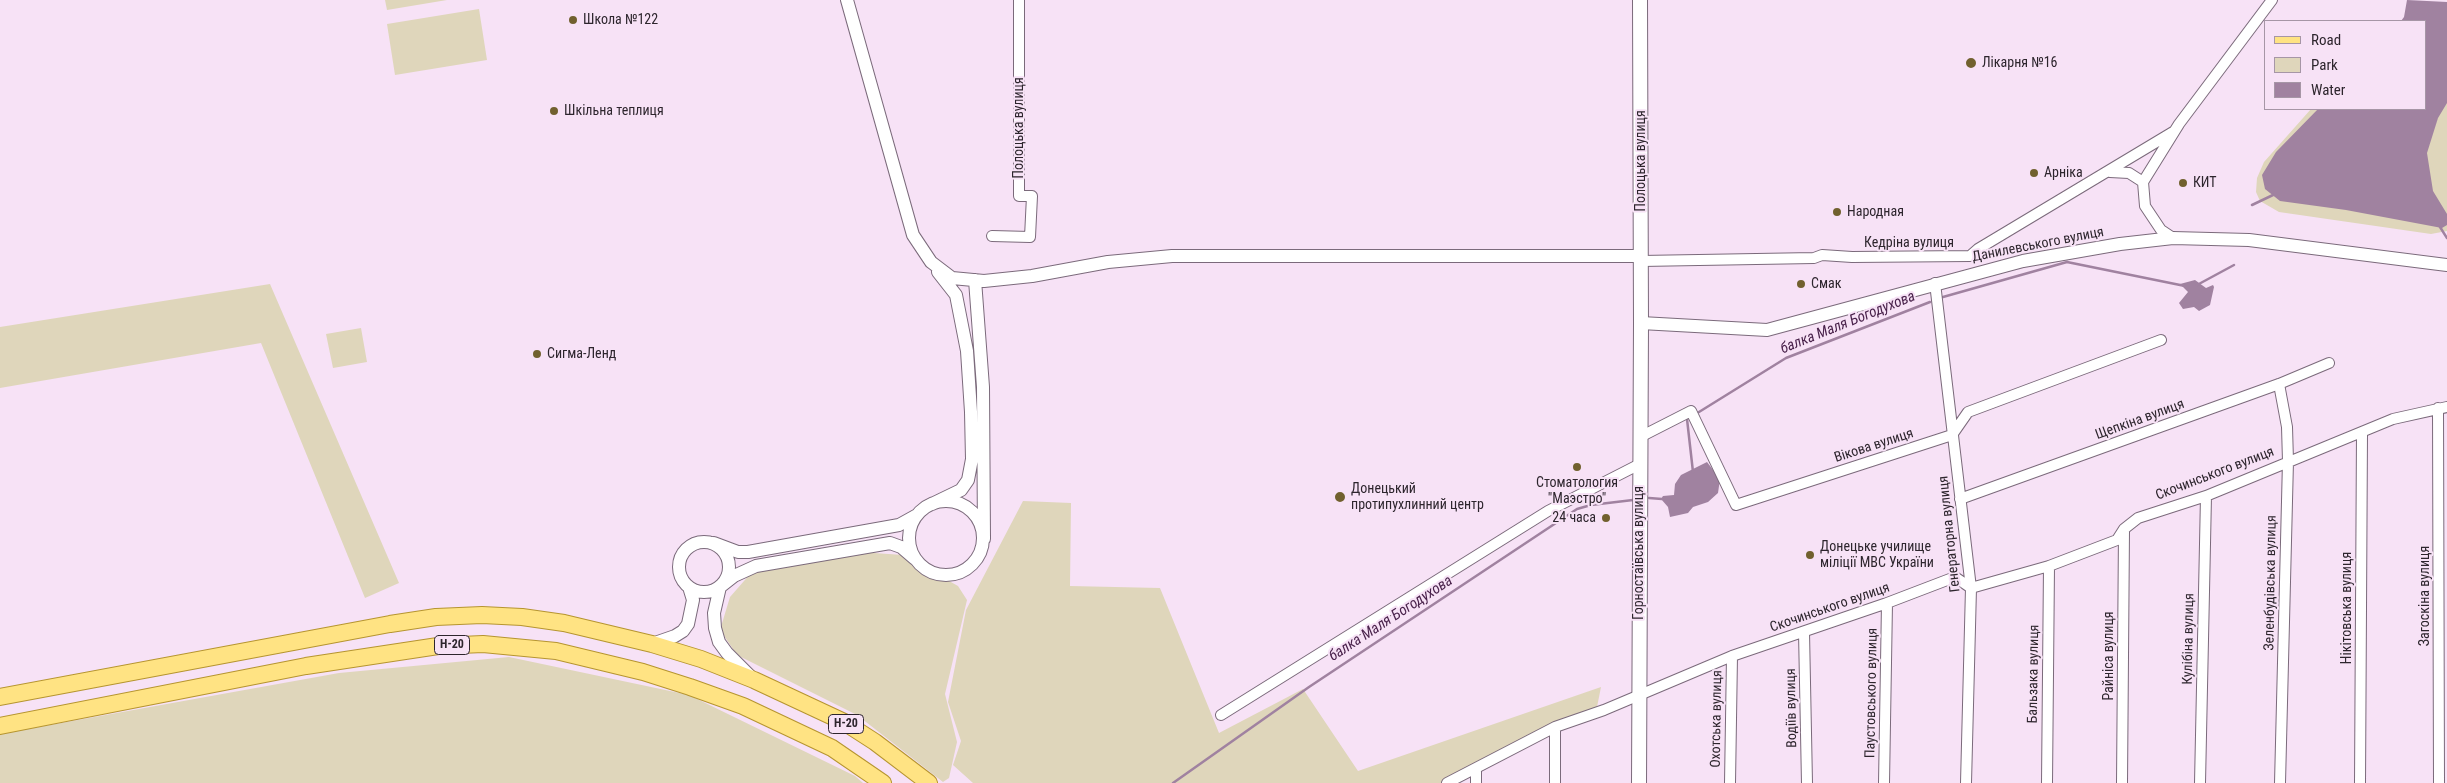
<!DOCTYPE html>
<meta charset="utf-8">
<style>
body{margin:0}
#map{position:relative;width:2447px;height:783px;overflow:hidden;background:#f7e2f6;font-family:"Roboto Condensed",sans-serif}
canvas{display:block}
.legend{position:absolute;left:2264px;top:20px;width:162px;height:90px;box-sizing:border-box;background:#f7e2f6;border:1px solid #a696a6;margin:0;padding:6px 9px;list-style:none;font-size:15px;color:#2d252d}
.legend li{display:flex;align-items:center;gap:10px;height:25px}
.legend b{width:25px;border:1px solid #a696a6}
</style>
<div id="map">
<canvas width="2447" height="783"></canvas>
<ul class="legend">
<li><b style="height:6px;background:#ffe383"></b>Road</li>
<li><b style="height:14px;background:#dfd6bb"></b>Park</li>
<li><b style="height:14px;background:#a082a0"></b>Water</li>
</ul>
</div>
<script>
const g = document.querySelector('canvas').getContext('2d');
g.lineJoin = 'round';
function fill(path, color) { g.fillStyle = color; g.fill(path, 'evenodd'); }
const toPath = rows => new Path2D(rows.map(r => 'M' + r).join(''));
function stroke(path, color, width, dash) { g.strokeStyle = color; g.lineWidth = width; g.lineCap = dash ? 'butt' : 'round'; g.setLineDash(dash || []); g.stroke(path); }
function drawText(font, color, halo, rows, align = 'center') {
  g.font = font + ' "Roboto Condensed",sans-serif'; g.lineWidth = 4; g.setLineDash([]); g.textBaseline = 'middle'; g.strokeStyle = halo; g.fillStyle = color; for (const [text, x, y, turn = 0] of rows) {
    g.save(); g.translate(x, y); g.rotate((+turn || 0) * Math.PI / 180); g.textAlign = isNaN(turn) ? turn : align; if (halo) g.strokeText(text, 0, 0); g.fillText(text, 0, 0); g.restore();
  }
}
fill(toPath([
 [385,0,447,0,387,10],
 [479,9,487,60,395,75,387,24],
 [2447,90,2447,231,2431,234,2279,212,2260,201,2256,192,2257,178,2264,162,2311,109,2353,109,2419,172],
 [270,284,399,583,365,598,261,343,0,388,0,327],
 [361,328,367,362,333,368,326,334],
 [1023,501,1071,503,1070,586,1160,588,1219,733,1303,689,1358,771,1601,687,1597,707,1442,783,973,783,953,765,961,741,948,702,966,610],
 [845,551,903,555,958,586,967,600,945,694,957,742,949,778,943,782,857,715,737,655,720,630,730,597,751,573],
 [509,657,689,695,855,776,863,783,0,783,0,734,339,673]
]), '#dfd6bb');
fill(toPath([
 [2407,0,2447,2,2447,103,2438,118,2427,153,2433,191,2447,214,2447,225,2442,228,2346,210,2280,201,2265,189,2262,175,2276,152,2318,109,2426,109,2426,21,2401,21,2404,17],
 [2195,280,2206,288,2213,285,2214,287,2210,305,2199,311,2194,307,2183,309,2179,303,2188,292,2180,284],
 [1707,462,1720,479,1718,493,1708,502,1693,507,1688,513,1670,517,1668,507,1661,499,1663,496,1674,495,1675,484,1681,475]
]), '#a082a0');
stroke(toPath([
 [2252,205,2273,195],
 [2440,227,2447,238],
 [2197,285,2234,265],
 [1943,297,2067,262,2185,286],
 [1699,412,1786,358,1930,302],
 [1687,419,1693,472],
 [1649,498,1662,499],
 [1173,783,1309,687,1577,509,1591,505,1633,500]
]), '#a082a0', 2.5);
const minor = toPath([
 [2110,172,2129,173,2143,182],
 [992,236,1030,237,1032,196,1019,196,1019,0],
 [2173,238,2161,230,2145,206,2143,182,2179,124,2272,0],
 [1641,261,1814,258,1822,255,1852,257,1970,256,1978,249,2173,132],
 [1935,283,1971,588,1966,783],
 [2279,384,2287,427,2288,461,2280,783],
 [2438,408,2439,783],
 [1640,437,1691,411,1736,505,1952,435,1968,412,2161,340],
 [1960,499,2279,384,2329,363],
 [1804,632,1807,783],
 [1221,715,1548,511,1640,464],
 [1476,768,1476,783],
 [1447,783,1555,727,1604,710,1732,656,1887,603,1955,577,1971,588,2049,566,2117,540,2124,529,2138,518,2206,496,2393,419,2447,407],
 [1555,783,1555,727],
 [1730,783,1732,656],
 [1884,783,1887,603],
 [2047,783,2049,566],
 [2122,783,2124,530],
 [2200,783,2206,496],
 [2360,783,2362,433]
]);
const tertiary = toPath([
 [847,0,913,235,931,262,952,278,984,281,1032,276,1108,262,1172,256,1641,256],
 [975,280,983,387,984,539],
 [1641,323,1767,330,2023,261,2120,244,2173,238,2249,240,2447,265],
 '909 538a37 37 0 1 1 74 0a37 37 0 1 1-74 0Z',
 [932,504,961,490,968,480,972,459,971,412,967,351,956,295,938,272],
 '679 567a25 25 0 1 1 50 0a25 25 0 1 1-50 0Z',
 [714,543,738,552,748,552,899,525,917,515],
 [652,644,675,636,683,631,688,624,693,600,689,587],
 [750,676,727,653,719,642,715,628,714,613,720,587,734,576,756,566,890,543,901,547,915,559]
]);
const secondary = toPath([
 [1639,783,1641,323,1640,0]
]);
const primary = toPath([
 [0,697,390,624,436,617,482,615,522,617,564,623,652,644,701,659,754,680,844,722,875,742,929,783],
 [0,726,306,666,438,646,483,644,556,651,643,672,690,687,743,706,832,748,883,783]
]);
stroke(minor, '#7b6a7b', 12);
stroke(tertiary, '#7b6a7b', 14);
stroke(secondary, '#7b6a7b', 16);
stroke(primary, '#b69530', 18);
stroke(minor, '#fff', 10);
stroke(tertiary, '#fff', 12);
stroke(secondary, '#fff', 14);
stroke(primary, '#ffe383', 16);
for (const [x, y, r, color] of [
 [573,20,5,"#71602e"],
 [1971,63,6,"#71602e"],
 [554,111,5,"#71602e"],
 [2034,173,5,"#71602e"],
 [2183,183,5,"#71602e"],
 [1837,212,5,"#71602e"],
 [1801,284,5,"#71602e"],
 [537,354,5,"#71602e"],
 [1577,467,5,"#71602e"],
 [1340,497,6,"#71602e"],
 [1606,518,5,"#71602e"],
 [1810,555,5,"#71602e"]
]) { const dot = new Path2D(); dot.arc(x, y, r, 0, 2 * Math.PI); g.fillStyle = color; g.fill(dot); stroke(dot, '#f7e2f6', 2); }
for (const [x, y, w] of [
 [452,645,35],
 [846,724,35]
]) { const box = new Path2D(); box.roundRect(x - w / 2, y - 9.5, w, 19, 4); g.fillStyle = '#f7e2f6'; g.fill(box); stroke(box, '#2d252d', 1); }
drawText('bold 12px', '#2d252d', null, [
 ["Н-20",452,645],
 ["Н-20",846,724]
]);
drawText('14px', '#2d252d', '#f7e2f6', [
 ["Школа №122",583,20],
 ["Лікарня №16",1982,63],
 ["Шкільна теплиця",564,111],
 ["Арніка",2044,173],
 ["КИТ",2193,183],
 ["Народная",1847,212],
 ["Смак",1811,284],
 ["Сигма-Ленд",547,354],
 ["Стоматология",1577,483,"center"],
 ["\"Маэстро\"",1577,499,"center"],
 ["Донецький",1351,489],
 ["протипухлинний центр",1351,505],
 ["24 часа",1596,518,"right"],
 ["Донецьке училище",1820,547],
 ["міліції МВС України",1820,563]
], 'left');
drawText('14px', '#2d252d', '#f7e2f6', [
 ["Полоцька вулиця",1019,128,-90],
 ["Полоцька вулиця",1641,161,-90],
 ["Кедріна вулиця",1909,243],
 ["Данилевського вулиця",2038,245,-11],
 ["Щепкіна вулиця",2140,420,-20],
 ["Вікова вулиця",1874,446,-18],
 ["Скочинського вулиця",2215,474,-21],
 ["Генераторна вулиця",1950,534,-96],
 ["Горностаївська вулиця",1639,553,-90],
 ["Зеленбудівська вулиця",2271,583,-89],
 ["Загоскіна вулиця",2425,596,-90],
 ["Скочинського вулиця",1830,608,-19],
 ["Нікітовська вулиця",2347,608,-90],
 ["Кулібіна вулиця",2189,639,-89],
 ["Райніса вулиця",2109,656,-90],
 ["Бальзака вулиця",2034,674,-89],
 ["Паустовського вулиця",1872,693,-89],
 ["Водіїв вулиця",1792,708,-91],
 ["Охотська вулиця",1717,719,-89]
]);
drawText('italic 15px', '#49224b', '#f7e2f6', [
 ["балка Маля Богодухова",1848,323,-22],
 ["балка Маля Богодухова",1391,619,-33]
]);
</script>
